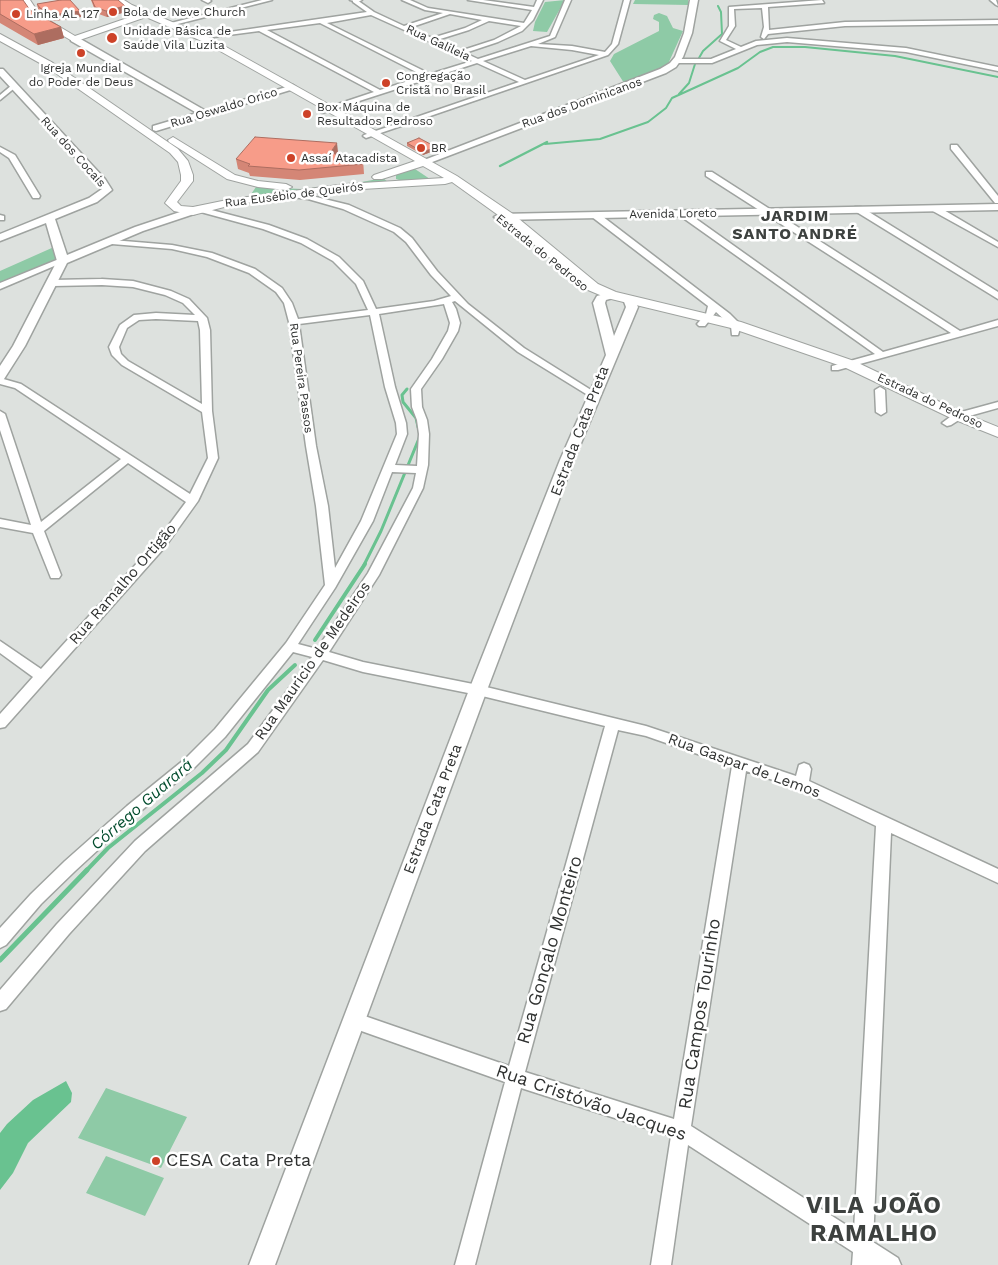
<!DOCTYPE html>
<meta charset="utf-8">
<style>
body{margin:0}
canvas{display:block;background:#dde1de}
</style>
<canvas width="998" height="1265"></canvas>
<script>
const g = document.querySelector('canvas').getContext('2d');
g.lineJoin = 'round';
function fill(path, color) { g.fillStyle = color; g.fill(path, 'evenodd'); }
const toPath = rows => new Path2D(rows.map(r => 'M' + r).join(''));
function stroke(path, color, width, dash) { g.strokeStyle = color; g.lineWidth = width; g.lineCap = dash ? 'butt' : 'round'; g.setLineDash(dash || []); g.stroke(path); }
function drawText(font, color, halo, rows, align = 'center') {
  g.font = font + ' "Work Sans",sans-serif'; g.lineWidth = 5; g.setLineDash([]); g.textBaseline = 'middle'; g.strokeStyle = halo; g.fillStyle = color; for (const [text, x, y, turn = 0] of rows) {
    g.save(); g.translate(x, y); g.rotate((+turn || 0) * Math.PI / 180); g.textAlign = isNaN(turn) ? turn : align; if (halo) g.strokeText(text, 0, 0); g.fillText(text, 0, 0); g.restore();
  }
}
fill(toPath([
 [565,0,547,32,533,31,535,22,545,2],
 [635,0,688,0,689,5,633,4],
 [659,13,667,16,673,28,683,31,668,64,658,70,624,83,610,61,614,54,659,31,659,22,653,19,654,15],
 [412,169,415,169,430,179,402,181,396,179,396,175,398,173],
 [383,178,388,182,249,197,256,187,302,189,351,184],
 [54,247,57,257,54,260,0,283,0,271],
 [106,1088,187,1117,161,1168,78,1138],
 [106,1156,164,1178,145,1216,86,1193]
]), '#8ecaa6');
fill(toPath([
 [66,1081,72,1093,71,1102,28,1143,13,1173,0,1190,0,1133,7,1124,33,1100]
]), '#69c290');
stroke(toPath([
 [699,58,703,51,722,34,721,12,718,6],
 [679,94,689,83,695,64],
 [545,144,600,139,648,122,666,108,672,98,738,68,760,52,773,47,805,47,895,56,998,77]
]), '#69c290', 2);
stroke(toPath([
 [500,166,547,142]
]), '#69c290', 2.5);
stroke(toPath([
 [407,389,402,395,403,402,416,418,418,427],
 [364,565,381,531,420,436]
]), '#69c290', 3);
stroke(toPath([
 [315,640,365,564],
 [86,871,108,848,202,773,226,750,268,690,295,665]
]), '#69c290', 4);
stroke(toPath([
 [0,960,87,870]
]), '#69c290', 5);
const minor = toPath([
 [202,0,210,0,211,1,208,3,202,0],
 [262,0,272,0,170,26,167,24,262,0],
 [353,0,357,0,374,12,404,26,443,13,425,10,402,0,410,0,428,8,524,23,532,10,468,0,483,0,534,7,537,0,543,0,533,20,522,31,498,42,465,53,478,59,550,36,565,0,571,0,555,37,538,44,572,46,605,52,612,44,624,0,630,0,618,44,608,55,366,138,363,136,364,135,519,82,477,63,322,113,319,111,320,110,374,92,259,31,198,39,195,37,367,12,353,2,353,0],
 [450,14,482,20,465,28,432,38,409,28,450,14],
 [371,15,402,29,472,61,430,74,327,23,371,15],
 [489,21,521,26,494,40,460,51,437,40,469,30,489,21],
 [320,23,424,76,380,90,267,30,320,23],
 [531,46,572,50,599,55,525,80,483,61,531,46],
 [822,0,824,3,768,7,769,30,845,22,998,20,998,24,845,26,768,34,764,39,761,37,764,27,762,8,734,9,735,26,726,40,741,47,756,41,787,38,906,48,998,67,998,71,906,52,787,42,757,45,712,63,676,63,673,61,676,59,711,59,736,49,720,41,729,26,729,7,822,0],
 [990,0,996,0,998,6,996,5,990,0],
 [12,85,17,86,0,100,0,95,12,85],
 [951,145,957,145,998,196,998,203,995,203,951,149,951,145],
 [0,147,15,155,40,196,39,198,33,198,9,158,0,152,0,147],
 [706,172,712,172,960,331,998,320,998,326,838,370,832,370,832,366,875,354,679,215,679,211,685,211,883,352,951,333,706,176,706,172],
 [283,192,308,195,349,205,400,228,412,238,437,271,468,304,524,348,599,395,597,397,591,397,518,352,455,301,452,302,456,309,460,323,458,331,442,359,421,389,422,407,427,420,429,434,428,465,423,488,379,575,329,652,363,662,478,685,646,726,796,776,799,765,804,763,809,765,811,769,809,781,998,869,998,883,891,833,873,1242,898,1258,901,1265,852,1265,853,1252,688,1145,671,1265,651,1265,671,1136,521,1088,475,1265,455,1265,505,1082,353,1028,347,1026,345,1020,347,1014,353,1012,509,1066,605,726,478,695,363,672,323,660,258,752,145,851,69,934,6,1009,0,1011,0,990,57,924,135,841,248,744,312,657,293,652,225,737,195,767,137,814,75,871,41,904,6,945,0,948,0,928,31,894,65,861,127,806,185,759,215,729,286,643,325,585,316,506,306,446,289,322,284,303,276,292,249,273,207,257,172,249,112,244,108,242,112,240,172,245,212,253,255,269,282,288,292,303,298,319,368,310,356,284,333,261,301,243,263,229,197,211,197,207,200,207,269,225,307,239,339,257,363,281,376,309,434,301,451,296,431,275,406,242,394,232,343,209,308,199,283,196,283,192],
 [444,304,450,323,448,331,432,359,411,389,412,407,417,420,419,434,417,466,395,465,407,434,406,423,395,387,379,314,444,304],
 [370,315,385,387,396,423,397,434,361,521,335,568,328,506,316,446,299,324,370,315],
 [392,472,416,473,413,488,368,573,317,649,298,644,335,588,373,521,392,472],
 [618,730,646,736,732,766,674,1119,525,1072,618,730],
 [746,771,797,788,876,826,854,1230,691,1126,746,771],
 [931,206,937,206,998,242,998,247,931,210,931,206],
 [855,207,861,207,998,292,998,299,855,211,855,207],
 [592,213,598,213,730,314,741,325,738,335,732,335,731,326,716,312,705,326,699,326,697,324,706,314,708,306,592,217,592,213],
 [0,215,4,216,4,220,0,220,0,215],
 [59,259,66,261,0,289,0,283,59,259],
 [102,279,133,281,171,291,189,299,207,318,210,330,212,411,218,458,198,501,165,547,5,727,0,728,0,714,33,677,0,653,0,641,41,669,157,541,186,502,128,463,44,531,61,575,59,578,51,578,33,533,0,527,0,519,31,525,0,430,0,411,5,414,41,522,121,459,15,388,0,384,0,378,21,384,190,494,208,458,202,412,122,365,112,355,109,347,120,325,134,315,156,313,195,315,183,303,165,295,133,287,102,285,53,286,49,283,53,280,102,279],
 [156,319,198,321,200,330,202,404,128,361,121,354,119,347,127,328,139,320,156,319],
 [880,387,885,390,886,412,881,415,876,412,875,390,880,387],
 [998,402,998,408,962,418,951,425,947,426,942,423,954,414,998,402]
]);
const tertiary = toPath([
 [350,0,362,0,358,2,350,0],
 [690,0,698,0,692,33,683,57,676,67,666,73,427,164,424,165,419,162,660,69,670,63,675,57,684,33,690,0],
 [71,37,77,37,206,111,293,85,297,88,156,131,153,130,153,126,197,113,71,41,71,37],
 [0,69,3,69,105,179,112,190,97,202,55,219,67,255,135,227,189,209,193,208,198,211,197,213,143,231,67,263,25,346,4,379,0,380,0,366,13,346,57,261,46,223,0,241,0,234,89,198,102,189,98,182,0,76,0,69],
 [998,204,998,210,499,220,494,217,499,214,998,204],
 [612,292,618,295,616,297,606,300,605,303,614,336,626,307,623,299,625,297,633,297,638,307,574,460,487,690,275,1265,249,1265,469,690,560,460,606,355,593,303,597,296,612,292]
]);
const secondary = toPath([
 [22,0,30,0,40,15,75,36,139,14,126,9,115,0,124,0,132,5,210,38,457,176,513,214,598,284,616,292,741,322,854,361,963,413,998,427,998,437,953,419,844,367,731,328,607,298,588,290,505,220,452,182,445,184,346,190,286,197,232,205,193,215,174,211,165,203,181,181,181,175,178,162,170,153,47,67,0,41,0,34,53,63,178,149,188,161,193,175,193,181,177,202,181,206,193,207,232,199,346,184,444,178,423,166,382,179,374,179,372,177,374,175,415,161,204,42,146,17,74,42,34,19,22,0],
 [173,137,235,175,258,181,286,184,292,187,286,190,258,187,227,179,169,142,168,140,173,137]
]);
stroke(minor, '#9fa3a0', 3);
stroke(tertiary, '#9fa3a0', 3);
stroke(secondary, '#9fa3a0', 2);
fill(minor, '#fff');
fill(tertiary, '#fff');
fill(secondary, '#fff');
fill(toPath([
 [0,0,30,10,61,27,64,38,38,45,0,23],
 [91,0,118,0,126,12,107,17,96,13],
 [37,4,80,11,81,17,54,21,41,14,38,9],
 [407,143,436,150,423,155,407,146],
 [338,152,337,155,363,159,364,174,300,180,250,176,249,173,238,169,236,159]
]), '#d48676');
fill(toPath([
 [125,6,126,12,107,17,106,11],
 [80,11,81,17,54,21,52,15],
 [61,27,64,38,38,45,34,34],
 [337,143,338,152,331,163,330,153],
 [436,147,436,150,423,155,423,152]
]), '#ad6d60');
const building = toPath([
 [0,0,23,0,30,10,61,27,34,34,0,14,0,0],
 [61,0,70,0,80,11,52,15,40,8,37,4,61,0],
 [92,0,118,0,125,6,106,11,95,7,92,0],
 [255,137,337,143,330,153,363,159,363,164,299,170,248,166,250,164,236,159,255,137],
 [419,138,436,147,423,152,407,143,419,138]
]);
fill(building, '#f79c89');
stroke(building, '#ad6d60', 1);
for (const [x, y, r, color] of [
 [113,12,5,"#cd4228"],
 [16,14,5,"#cd4228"],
 [112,38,6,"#cd4228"],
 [81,53,5,"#cd4228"],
 [386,83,5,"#cd4228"],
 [307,114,5,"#cd4228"],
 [421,148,5,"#cd4228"],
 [291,158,5,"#cd4228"],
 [156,1161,5,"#cd4228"]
]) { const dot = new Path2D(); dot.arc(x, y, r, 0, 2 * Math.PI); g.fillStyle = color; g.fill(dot); stroke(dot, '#fff', 2); }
drawText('12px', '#2f3130', '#fff', [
 ["Bola de Neve Church",123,12],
 ["Linha AL 127",26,14],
 ["Unidade Básica de",123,31],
 ["Saúde Vila Luzita",123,45],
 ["Igreja Mundial",81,68,"center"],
 ["do Poder de Deus",81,82,"center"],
 ["Congregação",396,76],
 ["Cristã no Brasil",396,90],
 ["Box Máquina de",317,107],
 ["Resultados Pedroso",317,121],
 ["BR",431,148],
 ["Assaí Atacadista",301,158]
], 'left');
drawText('12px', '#2f3130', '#fff', [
 ["Rua Galileia",438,43,25],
 ["Rua dos Dominicanos",582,103,-20],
 ["Rua Oswaldo Orico",224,108,-17],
 ["Rua dos Cocais",73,152,48],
 ["Rua Eusébio de Queirós",294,195,-7],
 ["Avenida Loreto",673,214,-1],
 ["Estrada do Pedroso",542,253,39],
 ["Rua Pereira Passos",301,378,82],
 ["Estrada do Pedroso",930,401,25]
]);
drawText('15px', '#2f3130', '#fff', [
 ["Estrada Cata Preta",580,431,-69],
 ["Rua Ramalho Ortigão",123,584,-49],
 ["Rua Mauricio de Medeiros",313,661,-55],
 ["Rua Gaspar de Lemos",744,766,20],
 ["Estrada Cata Preta",433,809,-69]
]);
g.letterSpacing = '1px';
drawText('bold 16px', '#3d413f', '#fff', [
 ["JARDIM",795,216],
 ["SANTO ANDRÉ",795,234]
]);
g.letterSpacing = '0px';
drawText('italic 16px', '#024c2d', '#fff', [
 ["Córrego Guarará",142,805,-41]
]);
drawText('18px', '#2f3130', '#fff', [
 ["Rua Gonçalo Monteiro",550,950,-74],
 ["Rua Campos Tourinho",700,1014,-81],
 ["Rua Cristóvão Jacques",591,1103,19]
]);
drawText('18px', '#2f3130', '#fff', [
 ["CESA Cata Preta",166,1161]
], 'left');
g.letterSpacing = '1px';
drawText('bold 24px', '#3d413f', '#fff', [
 ["VILA JOÃO",874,1206],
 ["RAMALHO",874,1234]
]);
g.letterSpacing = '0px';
</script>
